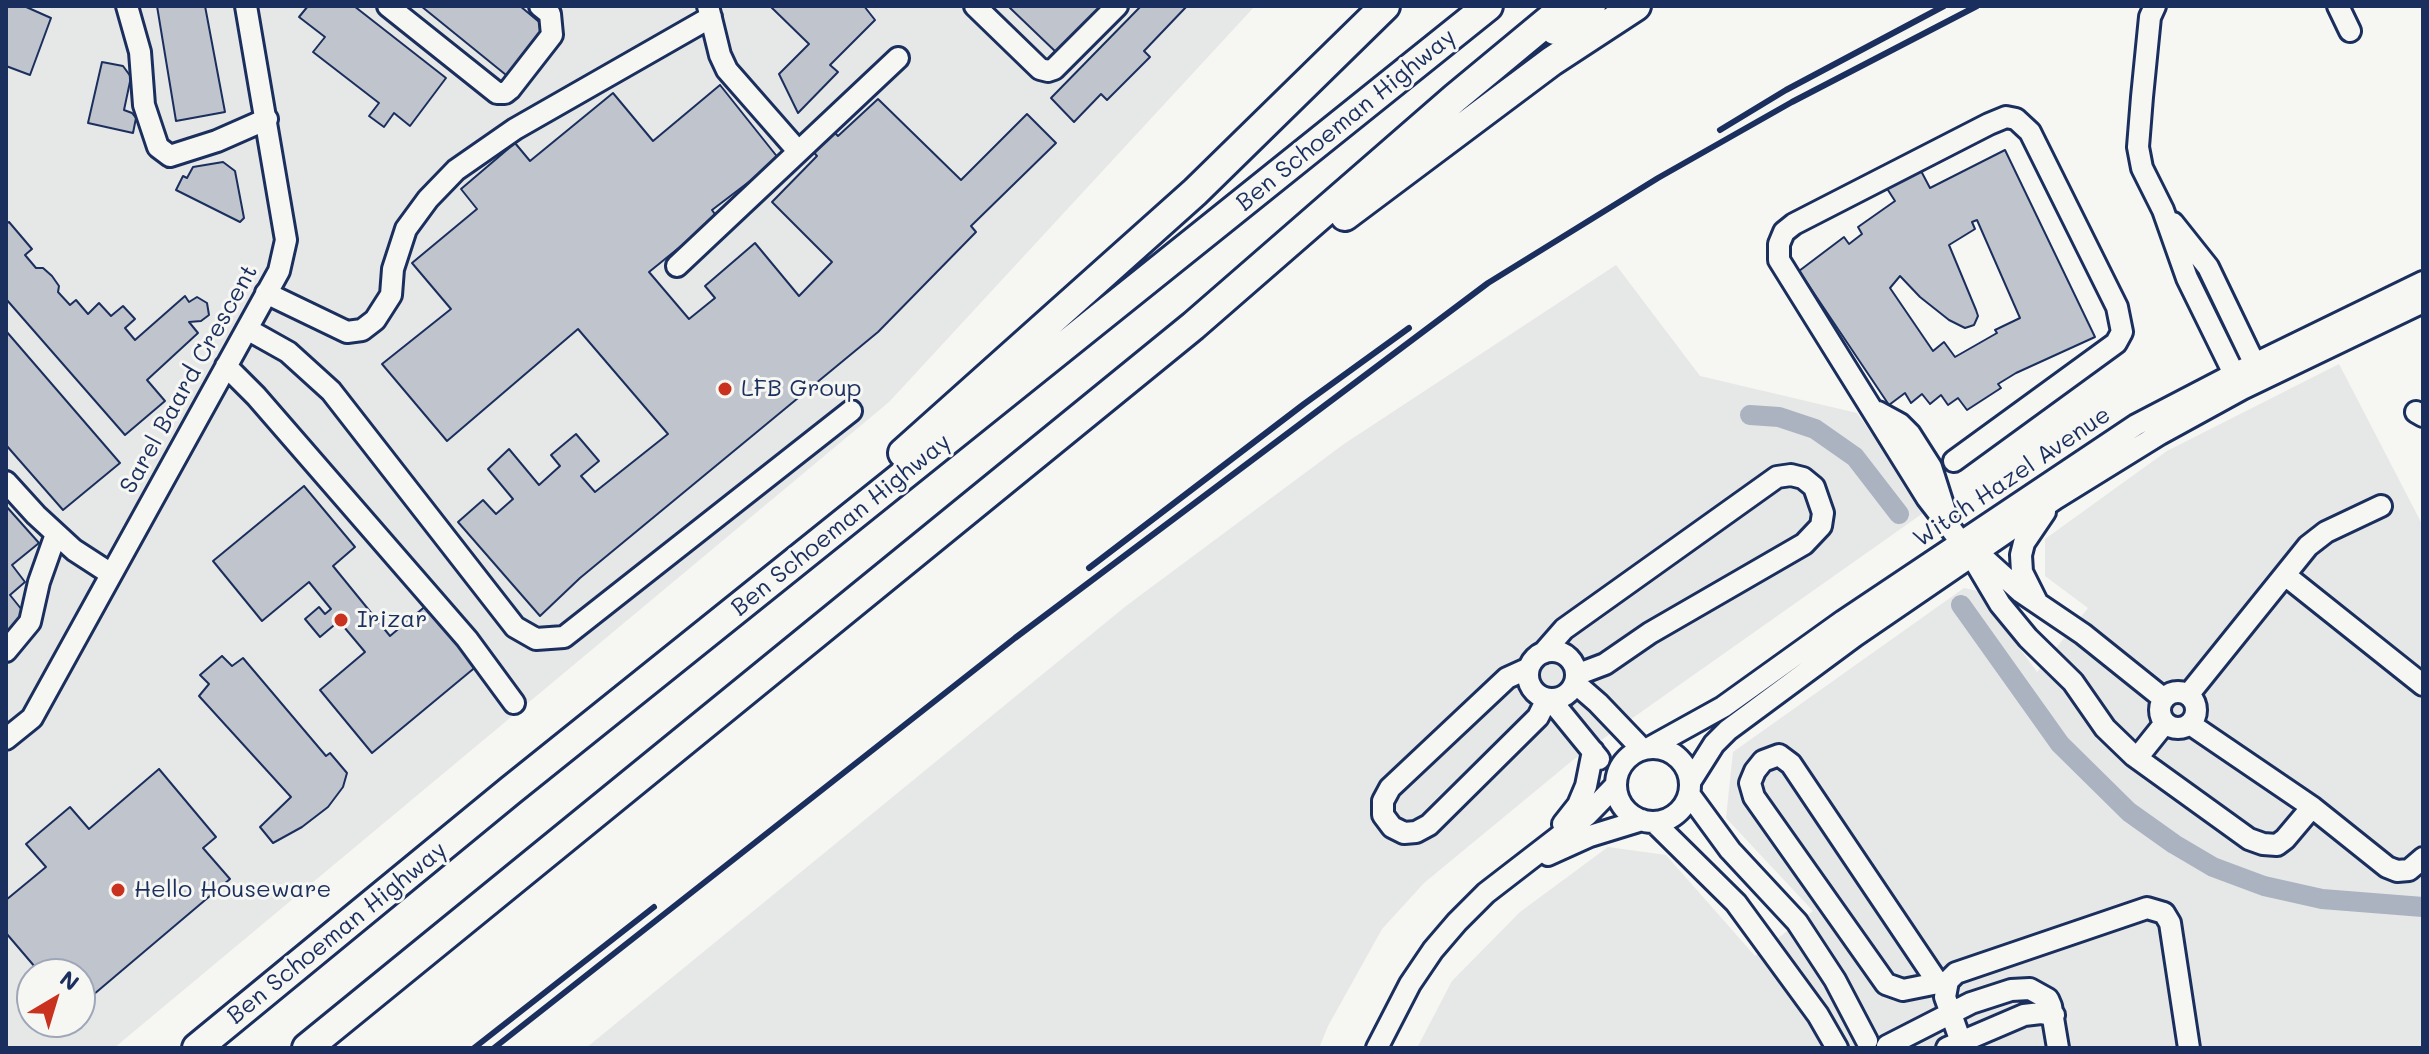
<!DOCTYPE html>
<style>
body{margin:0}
#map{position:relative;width:2429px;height:1054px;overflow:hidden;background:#f6f6f2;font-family:Mali,sans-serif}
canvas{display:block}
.frame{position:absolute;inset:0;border:8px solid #1b2f5e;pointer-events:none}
.north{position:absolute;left:16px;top:958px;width:80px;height:80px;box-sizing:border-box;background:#f6f6f2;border:2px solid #9ea6b7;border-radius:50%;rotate:38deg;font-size:22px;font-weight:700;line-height:32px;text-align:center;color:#1b2f5e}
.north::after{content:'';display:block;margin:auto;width:28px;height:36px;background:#c8321e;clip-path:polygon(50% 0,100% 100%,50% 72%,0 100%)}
</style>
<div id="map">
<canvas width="2429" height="1054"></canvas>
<div class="frame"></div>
<div class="north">N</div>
</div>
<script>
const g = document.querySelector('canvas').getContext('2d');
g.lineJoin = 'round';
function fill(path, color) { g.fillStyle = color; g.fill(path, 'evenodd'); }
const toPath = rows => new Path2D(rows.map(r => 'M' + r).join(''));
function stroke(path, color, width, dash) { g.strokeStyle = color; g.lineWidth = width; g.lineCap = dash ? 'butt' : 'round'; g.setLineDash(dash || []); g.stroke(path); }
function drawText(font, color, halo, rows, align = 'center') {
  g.font = font + ' Mali,sans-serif'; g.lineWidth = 6; g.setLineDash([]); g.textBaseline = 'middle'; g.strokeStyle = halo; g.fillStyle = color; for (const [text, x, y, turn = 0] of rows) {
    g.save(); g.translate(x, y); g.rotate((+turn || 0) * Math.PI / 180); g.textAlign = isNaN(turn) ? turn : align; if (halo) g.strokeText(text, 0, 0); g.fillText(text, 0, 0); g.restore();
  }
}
fill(toPath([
 [6,6,1255,6,889,402,114,1048,6,1048],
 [32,974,80,974,80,1022,32,1022],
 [1616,265,1700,376,1857,413,1926,511,1573,760,1424,883,1382,929,1328,1026,1319,1048,586,1048,1126,606,1344,444],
 [2339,364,2423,526,2423,1048,1417,1048,1452,981,1520,912,1608,847,1666,855,1755,956,1813,911,1726,818,1733,752,1964,588,1978,591,2037,672,2088,608,2045,576,2045,539,2167,451]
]), '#e6e7e7');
stroke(toPath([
 [1750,415,1779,417,1815,429,1855,457,1899,514],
 [1961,605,2060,744,2129,812,2174,844,2213,867,2264,886,2322,899,2423,907]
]), '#abb2c0', 20);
const building = toPath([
 [6,6,24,6,51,18,30,75,6,66,6,6],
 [157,6,205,6,225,112,176,121,157,6],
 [308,6,354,6,446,78,410,126,394,113,384,127,369,116,379,103,313,52,325,37,299,17,308,6],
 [421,6,520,6,550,31,511,79,421,6],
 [770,6,864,6,875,20,830,65,838,72,798,113,779,74,809,44,770,6],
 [1008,6,1105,6,1058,54,1008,6],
 [1141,6,1187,6,1144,51,1150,57,1107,100,1101,94,1074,122,1051,98,1141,6],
 [102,62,123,66,131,77,124,110,132,113,136,118,133,133,88,123,102,62],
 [720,85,779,159,712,210,717,217,649,272,689,319,715,298,705,286,755,243,799,296,832,262,772,202,817,156,811,149,831,129,838,136,878,99,961,180,1027,114,1056,143,971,226,976,232,878,332,580,578,540,616,458,522,483,500,496,514,513,499,488,469,509,449,539,485,560,466,551,455,576,434,599,461,581,476,595,492,668,434,578,329,447,441,382,364,451,309,412,263,477,209,461,189,515,143,530,161,613,93,653,141,720,85],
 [2005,150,2095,337,2016,373,1998,384,2001,388,1967,410,1958,398,1948,405,1941,395,1930,404,1922,394,1911,403,1905,393,1889,405,1799,271,1844,237,1849,244,1862,234,1858,227,1895,201,1886,187,1920,169,1930,188,2005,150],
 [1977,220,2020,318,1995,330,1997,333,1955,357,1944,342,1933,351,1890,288,1900,276,1920,297,1949,320,1965,328,1974,325,1978,316,1976,310,1949,245,1975,229,1972,222,1977,220],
 [223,162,235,171,244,218,240,222,176,190,183,176,187,178,193,167,223,162],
 [9,222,32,249,25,255,36,268,43,268,52,276,59,286,58,292,70,305,76,300,88,314,99,303,111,316,123,306,135,319,125,328,135,340,185,296,189,302,197,297,207,303,209,315,201,321,189,322,198,333,147,380,165,401,125,435,6,299,6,224,9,222],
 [6,331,120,463,63,510,6,445,6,331],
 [304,486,355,547,333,566,390,636,428,604,478,665,372,753,320,690,365,652,339,621,320,637,305,619,319,607,325,614,331,609,309,582,262,621,213,561,304,486],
 [6,506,39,543,12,565,25,582,10,595,30,620,6,640,6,506],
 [222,656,232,666,243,658,326,756,330,753,347,773,343,787,328,807,302,827,273,843,260,827,291,797,199,696,209,684,200,675,222,656],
 [159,769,216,837,203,848,230,879,80,1006,80,974,41,974,6,933,6,900,46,867,26,844,70,807,89,829,159,769]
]);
fill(building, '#c0c4cd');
stroke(building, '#1b2f5e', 2);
const minor = toPath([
 [127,6,140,52,144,105,158,147,170,156,217,141,267,119],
 [388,6,497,93,505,93,510,89,552,35,550,14,540,6],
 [708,6,720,55,727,70,798,151],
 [975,6,1040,69,1048,71,1054,69,1117,6],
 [2155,6,2150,17,2142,97,2138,147,2142,168,2163,210,2187,278,2240,386],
 [2338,6,2350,31],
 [2173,223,2208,267,2260,375],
 [677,266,898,58],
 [266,293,347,332,362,330,375,320,391,295,393,269,406,229,428,199,456,170,515,129,711,17],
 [247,329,288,352,331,391,515,627,536,639,564,637,851,411],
 [226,366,256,396,467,639,514,703],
 [1878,412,1900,424,1910,434,1931,467,1945,511],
 [2416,412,2423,416],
 [1954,461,2116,343,2122,332,2117,307,2030,132,2016,119,2006,117,1989,124,1794,224,1784,232,1779,244,1779,260,1927,498,1971,555,2000,604,2028,638,2073,682,2105,728,2134,756,2249,839,2263,844,2277,845,2285,839,2312,807],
 [6,482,36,515,74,550,111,574],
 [1977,552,2021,592,2083,634,2164,699],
 [2285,575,2423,685],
 [2037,602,2022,572,2021,555,2024,543,2045,512],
 [6,651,30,622,39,582,56,534],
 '1528 675a24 24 0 1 1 48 0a24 24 0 1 1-48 0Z',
 [1543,653,1564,629,1777,477,1791,475,1803,478,1814,487,1823,513,1821,526,1804,544,1650,633,1605,664,1576,675],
 [1529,668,1507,678,1390,788,1383,801,1383,815,1392,827,1404,833,1416,832,1429,825,1538,717,1547,699],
 [1575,683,1598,703,1642,749],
 '2160 710a18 18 0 1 1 36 0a18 18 0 1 1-36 0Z',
 [2188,695,2308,546,2326,532,2381,506],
 [1550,699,1599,759],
 [2190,724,2312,807,2387,867,2397,871,2409,870,2423,858],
 [6,739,32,718,279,271,286,240,246,6],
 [1649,748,1723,707,1843,621,2136,425,2234,374,2423,282],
 '1616 785a37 37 0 1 1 74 0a37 37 0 1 1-74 0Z',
 [2137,758,2165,723],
 [1690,782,1714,744,1728,730,1855,636,2055,499,2160,434,2242,389,2423,302],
 [1689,794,1730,850,1797,922,1835,980,1867,1041],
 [1654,822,1736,903,1818,1015,1837,1048],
 [1563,824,1578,805,1586,786,1593,751],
 [1548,855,1590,836,1642,820],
 [1938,983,1791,764,1779,755,1763,761,1755,771,1750,783,1754,797,1886,984,1903,990,1948,981],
 [1961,1042,1945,997,1948,981,1956,973,2147,908,2164,913,2170,923,2189,1048],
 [1887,1046,1971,1003,2011,990,2030,989,2048,999,2051,1006,2058,1048],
 [1377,1048,1410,984,1433,950,1457,922,1486,893,1587,815,1616,785],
 [1947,1048,2024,1015,2041,1013,2054,1015]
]);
const highway = toPath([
 [1555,30,1591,6],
 [1345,216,1552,61,1636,6],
 [903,453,1195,192,1385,6],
 [197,1048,511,790,1488,6],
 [307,1048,1193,326,1455,98,1566,6]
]);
stroke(minor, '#1b2f5e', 26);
stroke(highway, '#1b2f5e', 34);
stroke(minor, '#f6f6f2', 20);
stroke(highway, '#f6f6f2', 28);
stroke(toPath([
 [1720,130,1786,90,1944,6],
 [1089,568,1304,404,1409,328],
 [474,1048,654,907],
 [494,1048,1015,638,1488,283,1658,178,1792,102,1977,6]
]), '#1b2f5e', 6);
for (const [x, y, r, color] of [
 [725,389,8,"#c8321e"],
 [341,620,8,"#c8321e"],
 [118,890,8,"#c8321e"]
]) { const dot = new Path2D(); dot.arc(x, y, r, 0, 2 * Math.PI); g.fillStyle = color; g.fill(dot); stroke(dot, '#f6f6f2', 3); }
drawText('24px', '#1b2f5e', '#f6f6f2', [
 ["Ben Schoeman Highway",1346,120,-39],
 ["Sarel Baard Crescent",189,379,-61],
 ["Witch Hazel Avenue",2012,477,-34],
 ["Ben Schoeman Highway",841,525,-39],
 ["Ben Schoeman Highway",337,933,-39]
]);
drawText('24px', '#1b2f5e', '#f6f6f2', [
 ["LFB Group",741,389],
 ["Irizar",357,620],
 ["Hello Houseware",134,890]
], 'left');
</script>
